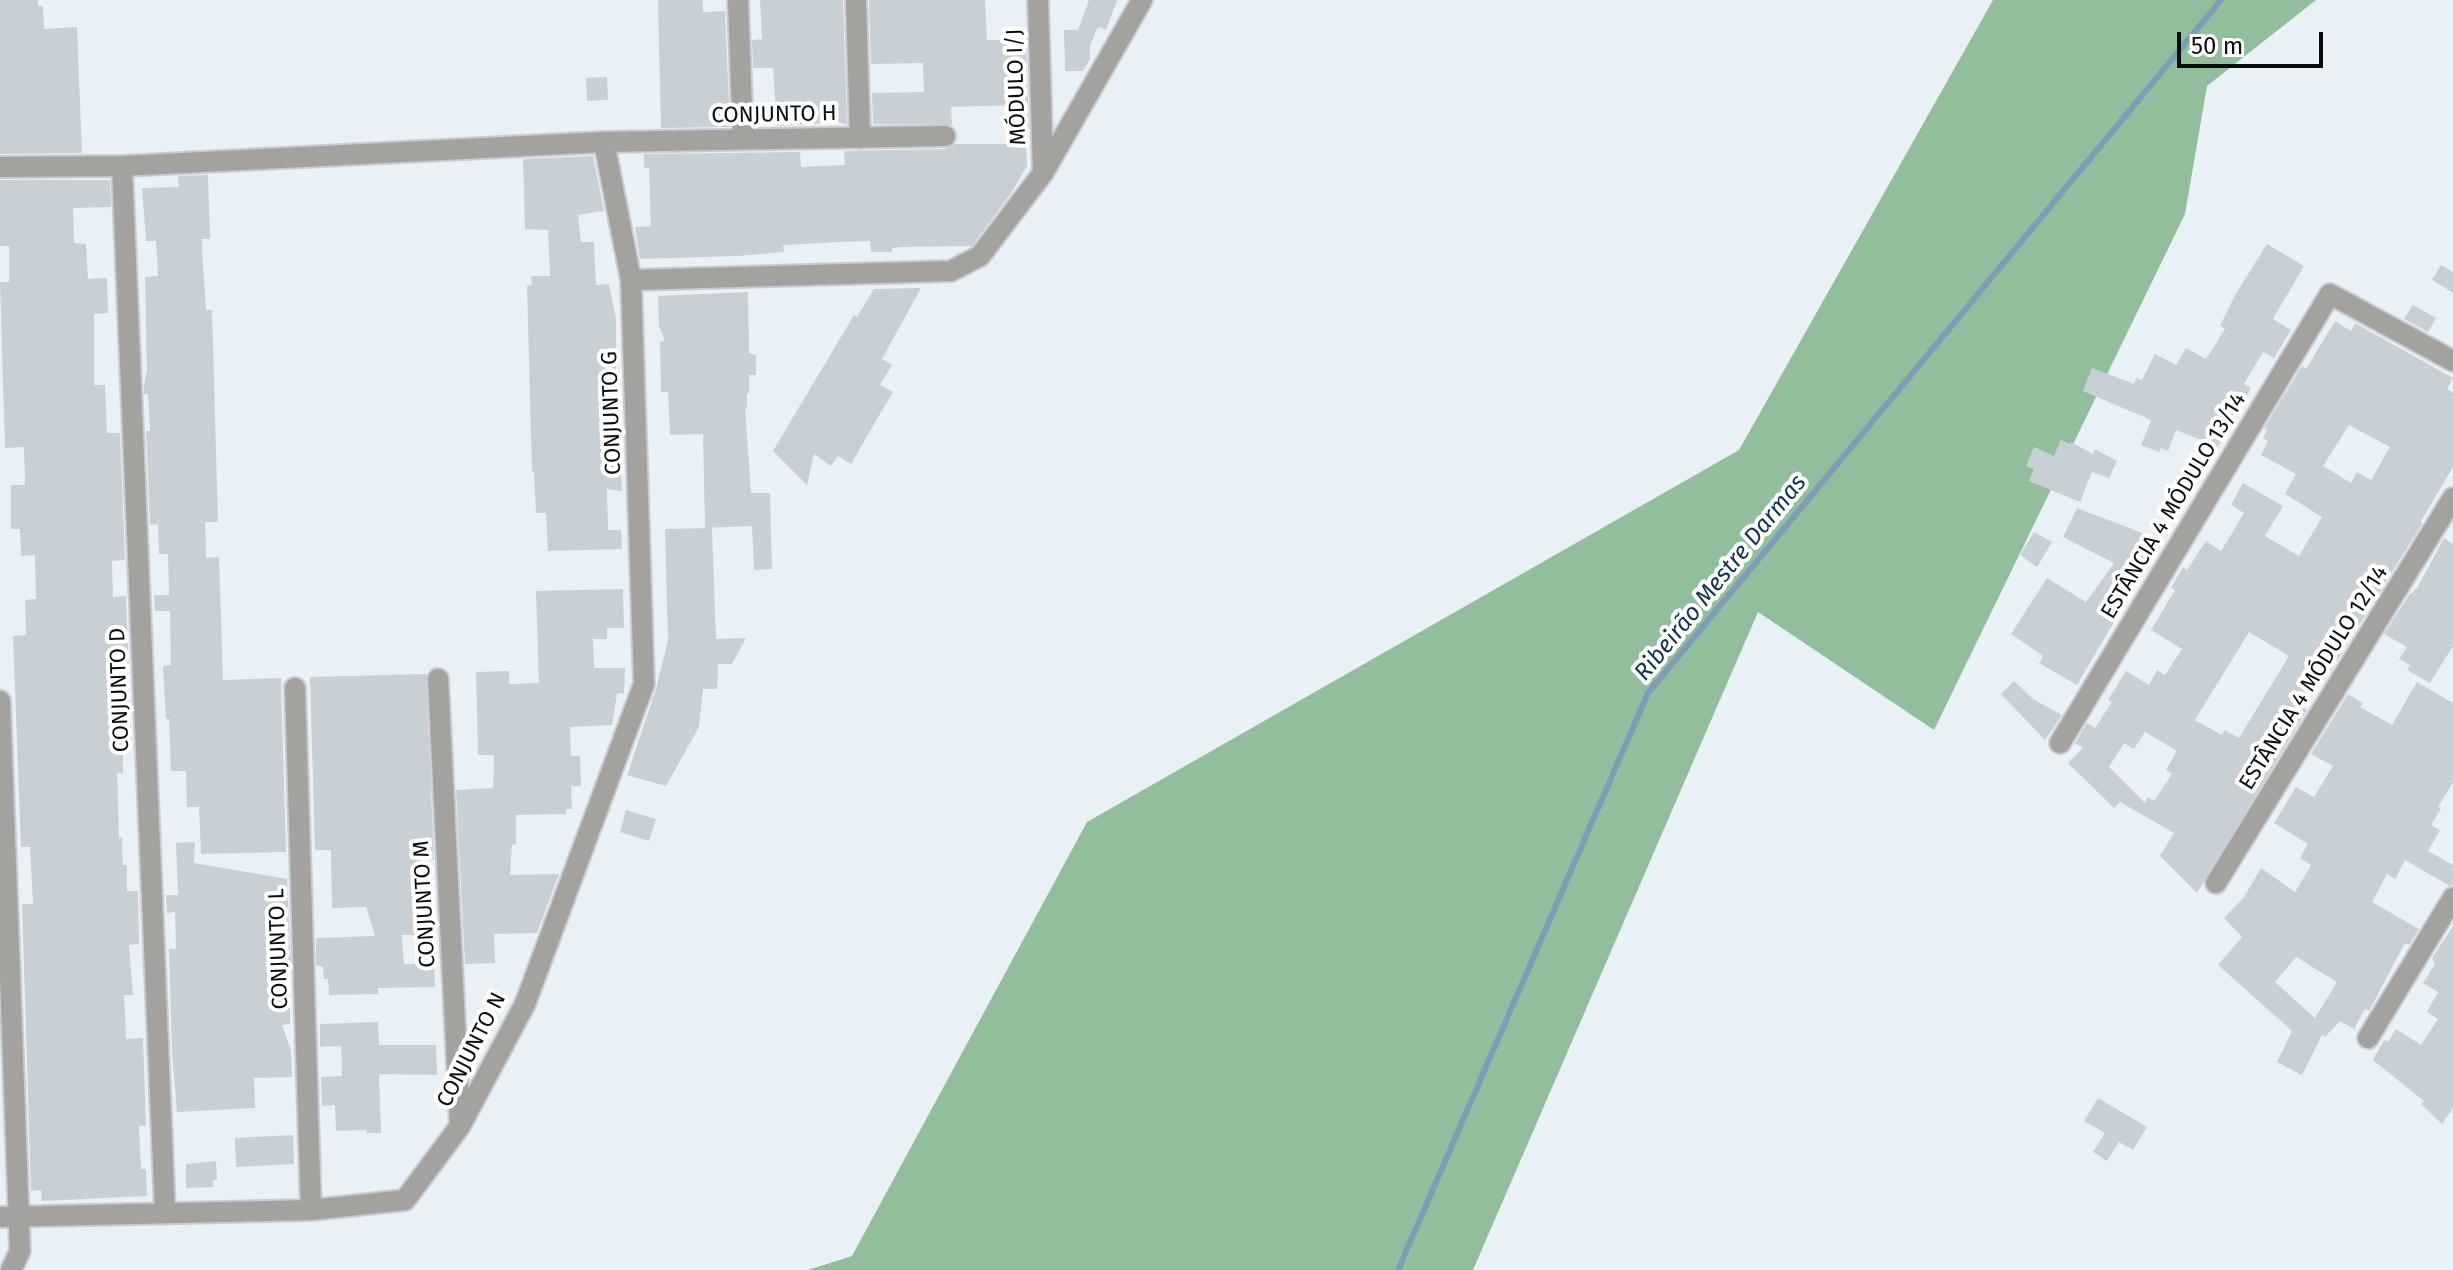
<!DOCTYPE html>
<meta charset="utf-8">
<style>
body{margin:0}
#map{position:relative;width:2453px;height:1270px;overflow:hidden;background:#eaf1f6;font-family:"Fira Sans",sans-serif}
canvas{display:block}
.scale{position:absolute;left:2177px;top:32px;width:146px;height:36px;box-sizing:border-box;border:4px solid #0a0c0e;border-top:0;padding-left:10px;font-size:24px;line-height:28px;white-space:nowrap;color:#0a0c0e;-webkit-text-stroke:6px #fff;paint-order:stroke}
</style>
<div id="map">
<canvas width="2453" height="1270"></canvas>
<div class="scale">50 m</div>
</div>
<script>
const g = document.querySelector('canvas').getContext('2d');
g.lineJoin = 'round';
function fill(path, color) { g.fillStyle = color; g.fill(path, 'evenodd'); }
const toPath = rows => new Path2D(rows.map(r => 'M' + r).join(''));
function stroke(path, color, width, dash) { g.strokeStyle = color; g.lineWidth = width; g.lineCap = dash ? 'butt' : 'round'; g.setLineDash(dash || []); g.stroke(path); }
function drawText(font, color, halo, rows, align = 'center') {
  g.font = font + ' "Fira Sans",sans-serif'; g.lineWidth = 8; g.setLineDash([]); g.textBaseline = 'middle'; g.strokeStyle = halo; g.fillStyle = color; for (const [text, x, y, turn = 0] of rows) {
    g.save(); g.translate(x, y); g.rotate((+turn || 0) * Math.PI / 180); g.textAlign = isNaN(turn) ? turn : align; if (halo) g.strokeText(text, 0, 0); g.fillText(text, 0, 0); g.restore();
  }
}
fill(toPath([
 [1993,0,2316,0,2207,86,2185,214,1934,730,1758,612,1473,1270,808,1270,852,1256,1087,822,1739,450]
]), '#92be9d');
stroke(toPath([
 [1398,1270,1648,693,2221,0]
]), '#7e9eb7', 6);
fill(toPath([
 [0,0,38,0,38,6,43,6,44,29,77,27,82,153,0,154],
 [658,0,703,0,703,12,725,11,730,127,661,128],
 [760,0,843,0,847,125,838,122,777,126,773,68,753,68,752,40,762,39],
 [869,0,985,0,987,40,1026,40,1029,132,1017,132,1017,105,951,107,952,125,873,124,872,93,924,92,923,63,871,64],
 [1089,0,1117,0,1106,30,1100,27,1097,29,1090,46,1090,59,1083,71,1065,71,1064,30,1078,30],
 [607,77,608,100,587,101,586,78],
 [1026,140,1027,166,1010,195,972,246,903,247,892,248,892,252,871,252,870,241,839,242,783,245,784,252,738,256,640,259,635,227,651,226,649,168,644,168,644,154,800,152,801,167,845,165,844,151,945,149,955,144,1011,144,1010,141],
 [593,156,604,211,578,215,581,242,594,242,596,285,609,284,616,319,616,393,622,491,607,489,608,530,621,530,622,549,548,551,546,513,536,513,534,472,532,472,527,286,532,285,531,276,550,276,548,230,525,229,523,159],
 [208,175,210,239,202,239,203,264,206,310,212,310,218,522,205,522,206,558,219,557,223,680,281,678,286,852,201,854,199,807,187,807,186,771,171,771,169,719,166,719,163,666,171,665,170,611,155,611,154,595,169,595,168,554,159,554,158,524,150,525,146,431,150,431,148,394,144,394,144,385,147,370,145,277,158,276,156,241,146,241,142,188,179,187,178,176],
 [0,180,110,180,111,207,73,208,74,243,86,244,88,279,107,278,108,313,94,314,94,385,105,385,107,433,120,433,125,560,112,561,113,597,126,596,132,747,123,747,123,773,117,773,119,838,122,837,123,865,127,865,127,891,138,891,139,944,129,945,133,995,124,995,126,1039,143,1038,146,1126,139,1126,141,1169,146,1169,147,1196,42,1201,41,1190,31,1191,22,904,33,904,30,847,21,847,13,636,26,635,25,600,36,599,35,555,21,556,20,529,11,529,11,485,25,485,24,447,5,448,0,282,9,282,9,246,0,246],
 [2267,244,2304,266,2273,319,2291,330,2274,358,2263,352,2244,384,2251,388,2238,412,2235,410,2218,447,2176,430,2168,451,2161,448,2159,452,2141,445,2151,420,2083,391,2092,368,2134,384,2136,378,2142,380,2155,354,2176,365,2186,348,2206,359,2225,329,2220,326,2235,295],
 [2441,265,2453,272,2453,293,2432,280],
 [921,288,882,359,892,365,880,385,893,392,880,414,851,464,838,456,831,466,814,454,807,485,773,451,854,315,857,317,874,289],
 [748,292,749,353,756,355,756,375,749,375,749,393,747,393,747,408,745,407,751,493,770,493,772,569,754,570,752,526,705,528,703,434,670,435,668,392,661,392,660,342,665,341,659,326,658,296],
 [2413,305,2436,318,2428,332,2404,319],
 [2335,321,2351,331,2355,323,2453,378,2447,389,2453,393,2453,467,2421,521,2422,524,2325,680,2319,676,2300,706,2307,710,2197,893,2160,856,2174,833,2120,802,2114,808,2068,763,2083,748,2075,743,2087,723,2095,728,2112,702,2108,700,2126,671,2149,685,2157,670,2165,675,2182,649,2151,630,2175,590,2171,588,2183,567,2187,570,2206,541,2221,551,2244,513,2231,505,2243,483,2283,506,2265,536,2299,556,2322,517,2285,494,2296,474,2261,455,2268,441,2263,438,2267,430,2264,428,2302,366,2306,369],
 [2349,425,2390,447,2371,480,2357,472,2351,483,2323,466],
 [2249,632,2289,656,2239,738,2225,730,2222,735,2195,720],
 [2145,732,2177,751,2166,770,2172,774,2154,801,2148,797,2145,803,2109,767,2124,743,2134,749],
 [2061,440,2070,444,2071,442,2093,454,2095,449,2117,461,2109,478,2092,472,2080,502,2029,481,2034,469,2026,466,2034,447,2054,456],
 [2077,508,2163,541,2144,576,2135,574,2106,616,2114,622,2077,685,2039,663,2043,656,2011,634,2047,578,2086,602,2114,563,2063,537],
 [712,528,716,639,746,638,732,664,718,664,717,689,703,689,699,727,666,786,627,775,656,689,668,640,665,529],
 [2034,532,2052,542,2037,567,2020,555],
 [2444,538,2453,544,2453,646,2430,683,2407,670,2410,665,2399,659,2407,647,2384,634,2409,595,2417,588],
 [623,589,624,628,607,628,607,639,593,639,594,668,625,668,624,693,617,694,612,725,570,727,571,756,580,756,581,786,571,786,572,809,566,809,566,814,516,815,516,844,512,845,510,875,559,874,537,933,494,934,495,963,465,964,456,790,493,788,494,755,478,755,476,672,509,671,509,684,539,683,536,591],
 [426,674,434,860,420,860,421,890,431,889,431,935,402,935,404,964,434,964,435,987,378,988,378,994,329,995,328,979,324,979,323,967,316,965,316,938,375,936,366,907,332,908,331,850,315,850,310,677],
 [2014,681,2033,699,2062,715,2045,740,2001,694],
 [2417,682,2453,703,2453,782,2438,807,2441,809,2431,825,2440,830,2428,851,2453,865,2453,885,2450,886,2405,860,2395,879,2387,874,2372,902,2419,929,2409,945,2405,943,2369,1011,2365,1009,2354,1029,2340,1021,2325,1037,2322,1035,2302,1075,2277,1062,2292,1031,2218,965,2242,937,2224,918,2244,897,2261,868,2295,892,2311,865,2300,858,2308,844,2274,823,2296,787,2314,797,2333,766,2311,754,2348,694,2363,703,2360,707,2392,725],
 [2296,957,2337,982,2315,1018,2275,982],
 [626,810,656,819,649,841,620,832],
 [195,842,194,863,287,879,291,966,282,967,285,995,290,995,290,1024,282,1025,291,1051,292,1077,254,1078,255,1108,177,1112,172,1052,169,949,176,949,175,912,167,913,166,895,178,895,176,843],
 [2453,926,2453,1108,2442,1124,2421,1104,2424,1101,2373,1060,2384,1040,2388,1042,2396,1029,2421,1045,2438,1019,2427,1012,2438,992,2423,983,2435,964,2432,958],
 [378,1022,379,1045,436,1045,437,1075,379,1074,381,1133,367,1133,366,1130,336,1131,335,1105,322,1106,321,1077,342,1076,341,1046,320,1047,320,1024],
 [2098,1098,2147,1127,2133,1150,2119,1142,2107,1161,2093,1152,2105,1133,2084,1121],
 [293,1135,294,1164,236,1167,235,1138],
 [216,1161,217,1180,213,1180,213,1187,186,1188,186,1164]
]), '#c9d0d5');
const minor = toPath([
 [738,0,743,139],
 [856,0,860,138],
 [1038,0,1043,172],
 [122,166,165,1213],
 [0,167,122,166,604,142,945,136],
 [631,280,951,271,980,256,1043,173,1142,0],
 [438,679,460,1126],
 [295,688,311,1210],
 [0,701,20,1251,11,1270],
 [2060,743,2330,294,2453,361],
 [2216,883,2453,498],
 [2368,1038,2453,898],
 [0,1217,311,1210,405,1200,460,1126,525,1004,644,684,631,280,604,142]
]);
stroke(minor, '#c6ccd1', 24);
stroke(minor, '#a4a29f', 20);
drawText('22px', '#0a0c0e', '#fff', [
 ["MÓDULO I/J",1017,87,-92],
 ["CONJUNTO H",774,115,-1],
 ["CONJUNTO G",612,413,-92],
 ["ESTÂNCIA 4 MÓDULO 13/14",2174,506,-59],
 ["ESTÂNCIA 4 MÓDULO 12/14",2314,678,-58],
 ["CONJUNTO D",120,690,-92],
 ["CONJUNTO M",425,904,-93],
 ["CONJUNTO L",279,949,-92],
 ["CONJUNTO N",472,1050,-63]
]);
drawText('italic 24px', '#10344b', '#fff', [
 ["Ribeirão Mestre Darmas",1721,578,-51]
]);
</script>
